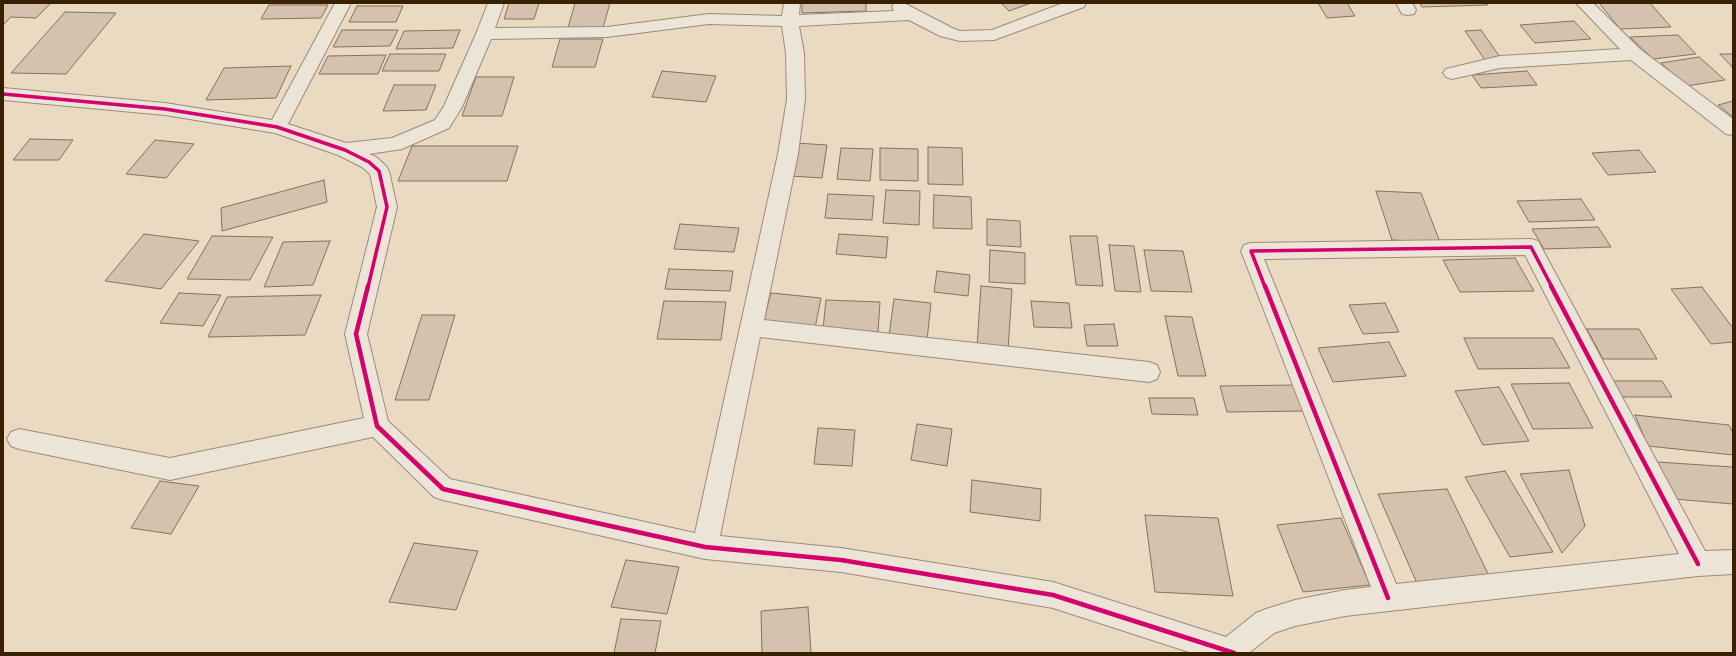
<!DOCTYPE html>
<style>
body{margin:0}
#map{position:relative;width:1736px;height:656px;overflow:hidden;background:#ebdac2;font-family:"Libre Caslon Text",serif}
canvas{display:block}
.frame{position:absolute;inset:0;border:4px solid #382001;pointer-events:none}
</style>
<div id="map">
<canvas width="1736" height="656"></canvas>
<div class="frame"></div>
</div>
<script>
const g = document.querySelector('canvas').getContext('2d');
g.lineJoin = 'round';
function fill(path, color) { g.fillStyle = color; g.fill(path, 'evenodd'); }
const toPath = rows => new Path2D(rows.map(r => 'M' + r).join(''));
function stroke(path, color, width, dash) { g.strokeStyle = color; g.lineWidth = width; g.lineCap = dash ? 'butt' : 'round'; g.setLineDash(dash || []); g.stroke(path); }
const building = toPath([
 [3,3,51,3,36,18,11,17,3,25,3,3],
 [509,3,539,3,534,19,504,19,509,3],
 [575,3,610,3,603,28,568,28,575,3],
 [802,3,866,3,866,11,802,13,802,3],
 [1001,3,1031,3,1009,11,1001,3],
 [1318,3,1347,3,1355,16,1327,18,1318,3],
 [1420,3,1486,3,1488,5,1422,7,1420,3],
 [1599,3,1650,3,1671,27,1620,29,1599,3],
 [269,5,328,5,321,18,261,19,269,5],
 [357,6,403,6,396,22,349,22,357,6],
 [65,12,116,13,66,74,11,73,65,12],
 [1574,21,1591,39,1535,43,1520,25,1574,21],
 [342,30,398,30,390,46,333,47,342,30],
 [460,30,453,48,396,49,404,31,460,30],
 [1481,30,1502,60,1485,60,1465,31,1481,30],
 [1678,35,1696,54,1653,59,1630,37,1678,35],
 [560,39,603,39,595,67,552,67,560,39],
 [390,54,446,54,439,71,382,71,390,54],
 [1720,54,1733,54,1733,68,1720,54],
 [386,55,378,74,319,74,328,56,386,55],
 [1699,57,1725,80,1686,86,1661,63,1699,57],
 [291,66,276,98,206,100,224,68,291,66],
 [662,71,716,76,706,102,652,97,662,71],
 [1527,71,1537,85,1481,88,1472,75,1527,71],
 [476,77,514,77,502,116,462,116,476,77],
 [394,85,436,85,426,110,383,111,394,85],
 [1733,101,1733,117,1718,105,1733,101],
 [30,139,73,140,59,160,13,160,30,139],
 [155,140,194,144,166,178,126,174,155,140],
 [796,143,827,145,822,178,790,176,796,143],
 [412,146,518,146,507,181,398,181,412,146],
 [928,147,962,148,963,185,928,184,928,147],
 [841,148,873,149,870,181,837,179,841,148],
 [880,148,918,149,918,181,880,180,880,148],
 [1639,150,1656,172,1608,175,1592,153,1639,150],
 [324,180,327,202,222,231,221,208,324,180],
 [886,190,920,191,919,225,883,223,886,190],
 [1376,191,1421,193,1440,242,1392,240,1376,191],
 [828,194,874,196,872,220,825,218,828,194],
 [934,195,971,197,972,229,933,228,934,195],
 [1581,199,1595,220,1529,222,1517,201,1581,199],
 [987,219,1020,221,1021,247,987,245,987,219],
 [680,224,739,228,734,252,674,249,680,224],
 [1598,227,1611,247,1544,249,1532,229,1598,227],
 [144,234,199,241,161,289,105,281,144,234],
 [839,234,888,237,886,258,836,254,839,234],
 [212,236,273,237,250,280,187,279,212,236],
 [1070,236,1097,236,1103,286,1076,285,1070,236],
 [330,241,313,285,264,287,283,242,330,241],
 [1109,245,1134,246,1141,292,1115,291,1109,245],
 [990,250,1025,253,1025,284,989,282,990,250],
 [1144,250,1183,251,1192,292,1151,291,1144,250],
 [1515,258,1534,291,1460,292,1443,260,1515,258],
 [669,269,733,271,730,291,665,289,669,269],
 [937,271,970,275,968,296,934,292,937,271],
 [981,286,1012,289,1008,350,977,347,981,286],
 [1702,287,1733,328,1733,342,1711,344,1671,289,1702,287],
 [179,293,221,295,203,326,160,323,179,293],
 [771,293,821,298,815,328,763,323,771,293],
 [321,295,305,335,208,337,227,297,321,295],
 [894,299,931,303,927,340,889,336,894,299],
 [826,300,880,302,878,332,823,329,826,300],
 [664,301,726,302,721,340,657,339,664,301],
 [1031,301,1069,303,1072,328,1034,327,1031,301],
 [1385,303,1399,332,1363,334,1349,305,1385,303],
 [422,315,455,315,429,400,395,400,422,315],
 [1165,316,1192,317,1206,376,1178,376,1165,316],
 [1114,324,1118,346,1087,346,1084,325,1114,324],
 [1587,329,1639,329,1657,359,1603,359,1587,329],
 [1464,338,1553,338,1570,368,1478,369,1464,338],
 [1389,342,1406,376,1333,382,1318,348,1389,342],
 [1612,381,1662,381,1672,397,1621,397,1612,381],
 [1569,383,1593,428,1533,429,1511,384,1569,383],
 [1296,385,1305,411,1227,412,1220,386,1296,385],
 [1499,387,1529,441,1483,445,1455,391,1499,387],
 [1149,398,1194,398,1198,415,1152,414,1149,398],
 [1635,415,1729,425,1733,433,1733,455,1648,446,1635,415],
 [917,424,952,429,947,466,911,460,917,424],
 [818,428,855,430,852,466,814,464,818,428],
 [1657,462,1733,467,1733,504,1674,499,1657,462],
 [1569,470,1585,526,1562,553,1520,474,1569,470],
 [1505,471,1553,552,1510,557,1465,477,1505,471],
 [972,480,1041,489,1040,521,970,512,972,480],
 [160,481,199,486,171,534,131,528,160,481],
 [1447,489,1492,582,1419,588,1378,494,1447,489],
 [1145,515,1218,518,1233,596,1155,592,1145,515],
 [1341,518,1370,585,1303,592,1277,525,1341,518],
 [414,543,478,551,456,610,389,602,414,543],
 [626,560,679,567,667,614,611,607,626,560],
 [808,607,811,653,762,653,761,611,808,607],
 [621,619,661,621,655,653,614,653,621,619]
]);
fill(building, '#d4c2ae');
stroke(building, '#7f7362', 1);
const street = toPath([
 [335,3,351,3,288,124,346,143,392,138,435,120,444,106,476,34,488,3,504,3,495,28,607,27,709,14,782,16,784,3,800,3,799,15,894,11,892,7,894,3,904,3,952,28,960,31,992,30,1063,3,1086,3,1084,7,994,40,960,41,940,36,909,20,799,26,804,53,805,99,798,154,764,320,1149,362,1157,365,1160,372,1157,379,1149,382,760,337,720,536,841,548,1053,582,1226,637,1256,613,1266,609,1295,600,1345,590,1371,587,1241,251,1244,245,1251,243,1531,239,1538,241,1705,551,1733,550,1733,574,1698,576,1345,616,1295,626,1274,633,1249,653,1192,653,1053,608,841,572,705,559,443,500,434,497,373,437,170,480,19,449,11,446,7,439,11,432,19,429,170,458,364,418,345,334,377,207,370,174,362,167,338,155,275,133,165,115,3,100,3,88,165,103,272,120,335,3],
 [709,24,782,26,786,53,787,99,778,154,695,533,450,479,388,421,367,334,397,207,389,171,386,166,376,157,369,154,402,149,449,128,462,107,491,39,607,37,709,24],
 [1525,255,1679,554,1396,584,1264,259,1525,255],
 [1396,3,1412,3,1416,10,1414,14,1408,15,1402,14,1396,3],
 [1576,3,1593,3,1641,50,1733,119,1733,135,1726,134,1631,60,1500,68,1452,79,1446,77,1443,73,1446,69,1500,56,1620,49,1576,3]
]);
stroke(street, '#998c7b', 2);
fill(street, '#ede4d8');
stroke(toPath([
 [3,94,165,109,277,127,345,150,369,162,379,171,387,207,368,287],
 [1265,287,1251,251,1531,247,1552,287]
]), '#d6006c', 3.5);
stroke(toPath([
 [368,286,356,334,377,426,443,489,705,547,841,560,1053,595,1234,653],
 [1265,286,1388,598],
 [1551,286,1698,564]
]), '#d6006c', 4.5);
</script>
